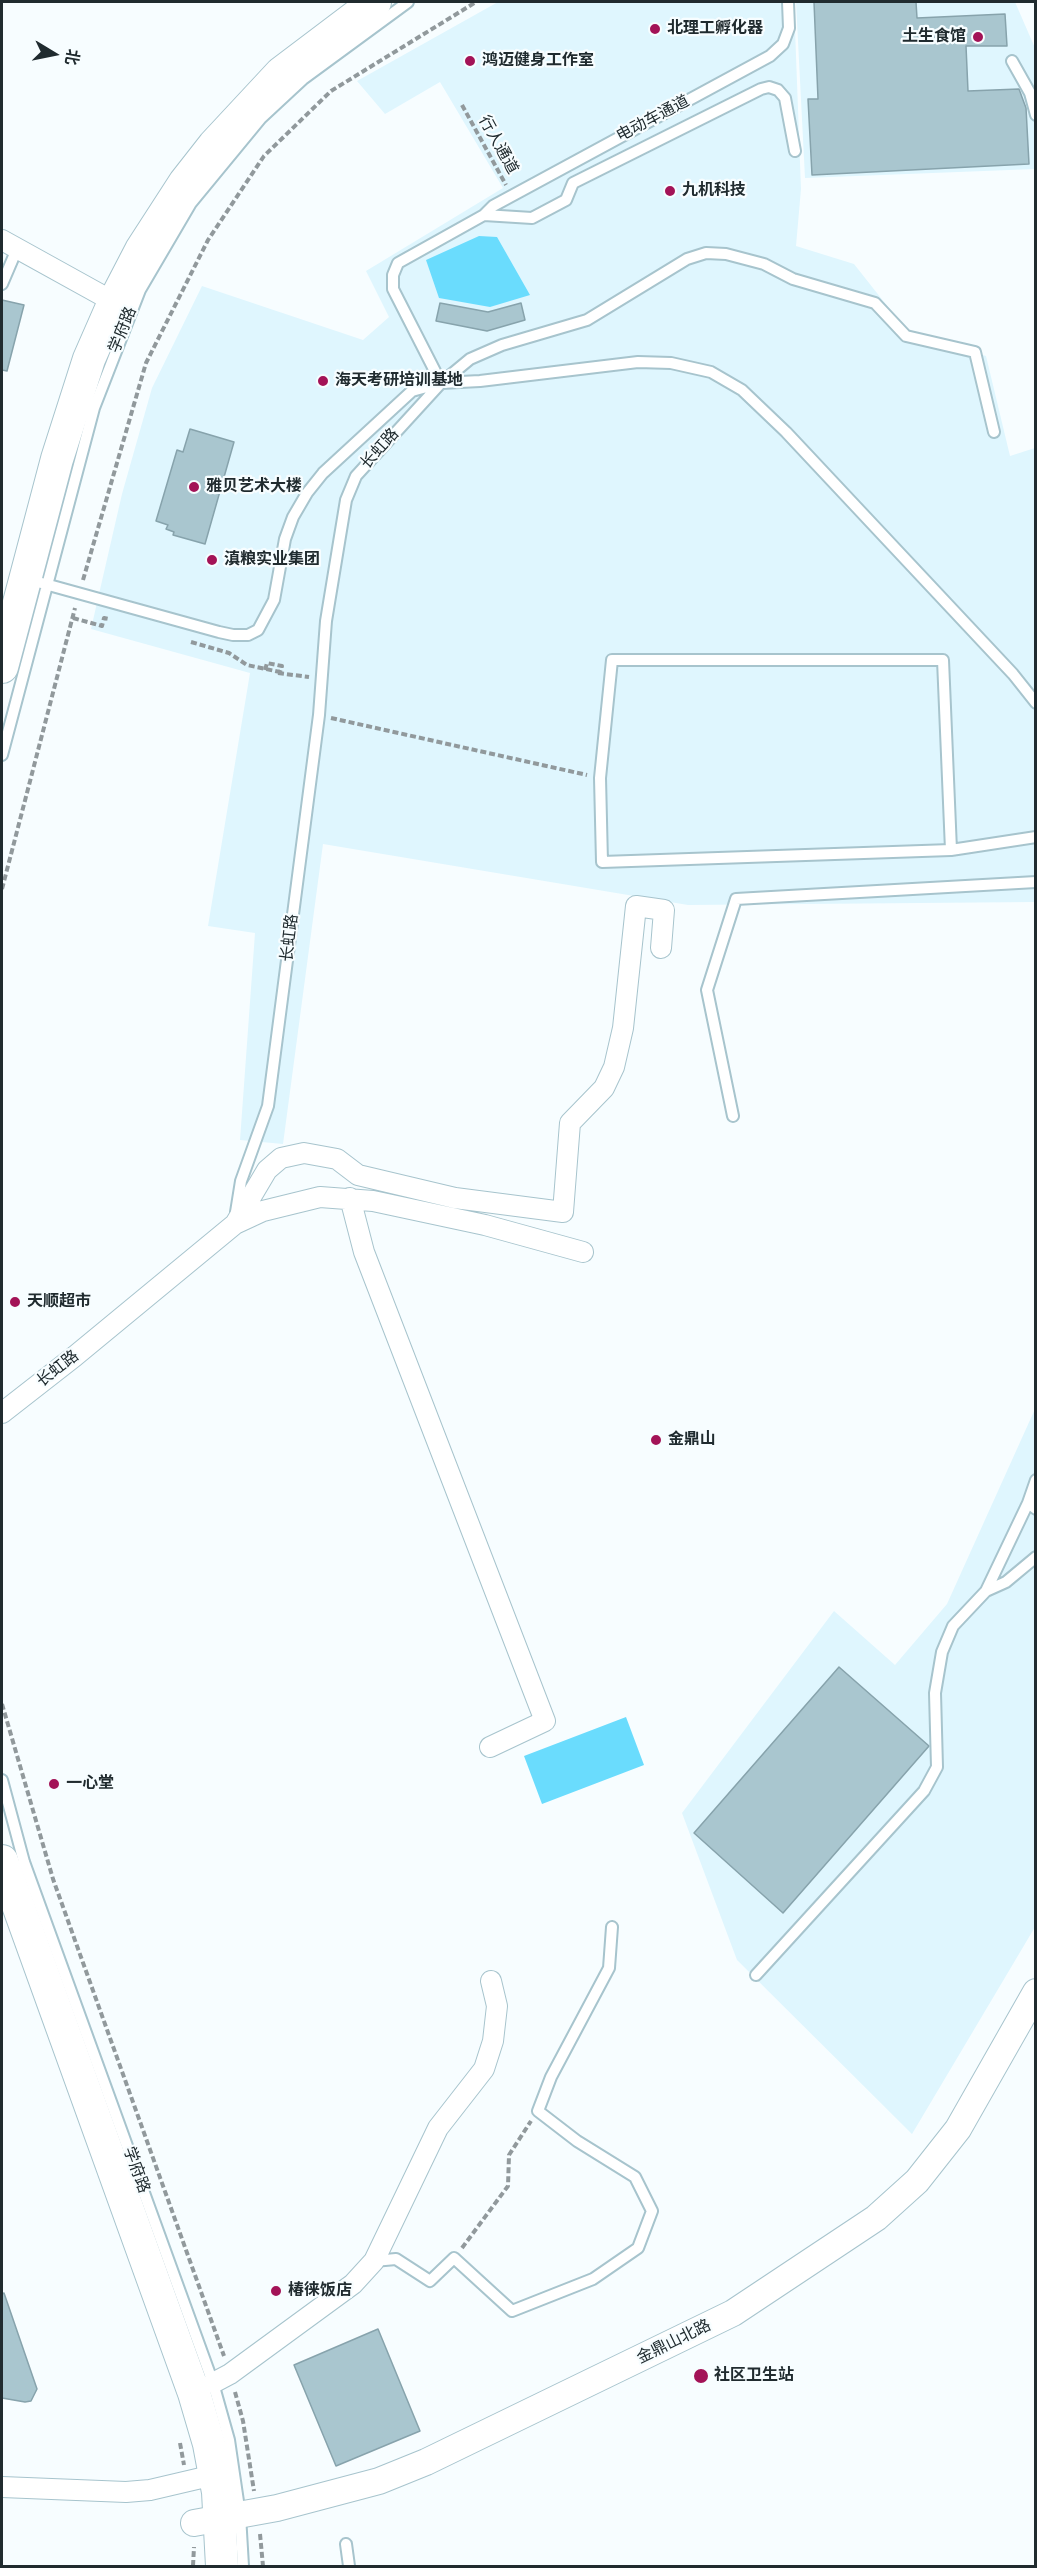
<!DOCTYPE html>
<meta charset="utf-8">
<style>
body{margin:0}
#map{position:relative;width:1037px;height:2568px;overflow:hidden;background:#f7fdff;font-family:"Space Grotesk","Noto Sans SC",sans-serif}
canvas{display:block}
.frame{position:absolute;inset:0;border:3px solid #202b2f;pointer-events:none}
.north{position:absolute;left:24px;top:24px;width:60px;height:60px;-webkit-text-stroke:4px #f7fdff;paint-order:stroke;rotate:100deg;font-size:16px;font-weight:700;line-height:24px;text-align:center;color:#202b2f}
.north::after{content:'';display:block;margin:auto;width:21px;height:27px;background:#202b2f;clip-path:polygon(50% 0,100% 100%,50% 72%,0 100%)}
</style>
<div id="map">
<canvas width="1037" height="2568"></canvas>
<div class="frame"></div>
<div class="north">北</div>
</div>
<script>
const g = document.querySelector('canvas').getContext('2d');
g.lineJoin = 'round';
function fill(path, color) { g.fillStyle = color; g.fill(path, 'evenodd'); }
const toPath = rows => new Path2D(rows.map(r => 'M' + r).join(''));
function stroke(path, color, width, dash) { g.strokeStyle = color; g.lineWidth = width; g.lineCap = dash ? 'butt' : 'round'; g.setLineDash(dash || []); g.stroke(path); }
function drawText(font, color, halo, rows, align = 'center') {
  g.font = font + ' "Space Grotesk","Noto Sans SC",sans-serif'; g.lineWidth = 4.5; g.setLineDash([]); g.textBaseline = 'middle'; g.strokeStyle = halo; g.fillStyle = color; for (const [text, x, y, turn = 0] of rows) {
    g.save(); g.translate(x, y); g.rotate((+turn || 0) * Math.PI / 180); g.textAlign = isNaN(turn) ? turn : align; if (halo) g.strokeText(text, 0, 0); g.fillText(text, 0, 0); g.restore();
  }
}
fill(toPath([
 [498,2,794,2,801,189,796,246,854,264,907,331,986,356,1010,456,1035,448,1035,902,688,905,323,844,283,1144,240,1140,255,933,208,926,250,673,91,629,99,594,122,494,152,388,202,286,363,340,389,317,366,271,503,188,440,82,385,114,357,81],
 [796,2,1015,2,1035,48,1035,169,805,178],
 [1035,1409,1035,1927,912,2134,737,1960,682,1813,834,1611,895,1665,947,1604]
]), '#dff6fe');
fill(toPath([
 [479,236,497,237,530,295,490,307,439,298,426,260],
 [626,1717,644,1765,542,1804,524,1756]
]), '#6adcfd');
const building = toPath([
 [814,2,916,2,917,18,1005,14,1007,46,966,46,968,91,1019,89,1026,108,1029,164,812,175,808,99,818,99,814,2],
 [2,300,24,305,7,371,2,370,2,300],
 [440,303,488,312,521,303,525,320,487,331,436,321,440,303],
 [190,429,234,442,205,544,173,535,174,532,166,529,168,525,156,521,177,450,183,452,190,429],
 [839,1667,929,1746,783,1913,694,1833,839,1667],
 [4,2293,37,2389,31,2401,25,2402,2,2398,2,2294,4,2293],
 [378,2329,420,2431,336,2466,294,2365,378,2329]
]);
fill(building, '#a9c6cf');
stroke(building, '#87a3ac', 1.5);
const service = toPath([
 [1012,61,1030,93,1036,115],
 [484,215,493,206,770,56,783,44,789,28,788,2],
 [2,284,17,249],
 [441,383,393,289,393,275,398,263,484,215,532,218,566,200,573,183,761,89,769,87,778,90,785,98,795,151],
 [27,579,219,632,233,635,248,635,258,630,274,600,285,539,293,517,307,493,323,473,412,391,441,383,480,381,638,362,671,363,711,372,742,390,786,432,1013,674,1036,703],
 [2,755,94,408,140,290,191,203,261,118,303,79,408,2],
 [951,850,943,660,612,660,600,778,602,862,951,850,1036,837],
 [733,1116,707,990,736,899,1036,882],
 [236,1212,241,1181,268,1106,319,715,326,621,346,500,356,476,441,383,470,359,502,345,587,320,687,259,706,253,726,254,764,264,793,279,875,303,906,336,975,352,994,432],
 [1036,1480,1028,1503,1036,1509],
 [986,1591,1006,1582,1036,1557],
 [2,1780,24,1862,213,2383,229,2440,240,2515,243,2566],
 [756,1975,924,1791,937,1767,935,1693,942,1652,953,1626,986,1591,1028,1503],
 [374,2261,396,2259,430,2281,454,2258,512,2311,593,2279,638,2248,652,2211,635,2177,577,2141,538,2111,551,2077,609,1968,612,1927],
 [346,2544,349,2566]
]);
const minor = toPath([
 [2,240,114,302],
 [350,1198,364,1252,545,1721,490,1747],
 [235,1224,267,1170,281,1158,304,1153,337,1159,358,1175,455,1198,563,1212,570,1123,604,1088,614,1067,623,1028,636,906,664,910,661,948],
 [2,1413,75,1356,235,1224,263,1211,320,1197,373,1201,485,1225,583,1252],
 [213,2383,230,2374,353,2284,374,2261,438,2128,484,2069,493,2041,497,2006,491,1981],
 [2,2487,126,2492,150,2490,214,2475]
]);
const tertiary = toPath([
 [194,2523,277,2508,379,2481,426,2462,733,2313,876,2218,917,2181,958,2129,1036,1992]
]);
const primary = toPath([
 [2,667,57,459,89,359,114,302,141,250,185,182,214,145,281,73,375,2],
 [2,1861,194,2393,209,2444,218,2492,222,2566]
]);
stroke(service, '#a7c4cd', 14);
stroke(minor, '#a7c4cd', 22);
stroke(tertiary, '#a7c4cd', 28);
stroke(primary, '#a7c4cd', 34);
stroke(toPath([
 [462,105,506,185],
 [83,580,146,363,208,240,264,156,331,91,476,2],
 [73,618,102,626,104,618,109,619],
 [191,642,229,653,247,665,280,672],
 [278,673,309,677],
 [331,718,587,775],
 [2,889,75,608],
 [2,1704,53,1879,224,2356],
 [462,2248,508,2186,509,2155,531,2121],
 [235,2392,243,2421,254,2491],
 [180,2443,184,2465],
 [260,2534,263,2566],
 [193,2566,194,2547]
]), '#91999c', 4, [6, 3]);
stroke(service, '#fff', 10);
stroke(minor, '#fff', 20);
stroke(tertiary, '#fff', 26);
stroke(primary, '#fff', 32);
stroke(toPath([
 [265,670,267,663,282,666,280,672]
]), '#91999c', 4, [6, 3]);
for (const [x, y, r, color] of [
 [655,29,6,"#a31357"],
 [978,37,6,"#a31357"],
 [470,61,6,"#a31357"],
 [670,191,6,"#a31357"],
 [323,381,6,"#a31357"],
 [194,487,6,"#a31357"],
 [212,560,6,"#a31357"],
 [15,1302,6,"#a31357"],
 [656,1440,6,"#a31357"],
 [54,1784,6,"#a31357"],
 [276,2291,6,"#a31357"],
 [701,2376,8,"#a31357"]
]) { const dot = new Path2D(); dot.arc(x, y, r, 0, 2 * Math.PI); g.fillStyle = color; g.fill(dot); stroke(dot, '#f7fdff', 2); }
drawText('bold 16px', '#202b2f', '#f7fdff', [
 ["北理工孵化器",667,29],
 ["土生食馆",966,37,"right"],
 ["鸿迈健身工作室",482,61],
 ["九机科技",682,191],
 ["海天考研培训基地",335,381],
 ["雅贝艺术大楼",206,487],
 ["滇粮实业集团",224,560],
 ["天顺超市",27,1302],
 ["金鼎山",668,1440],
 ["一心堂",66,1784],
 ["椿徕饭店",288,2291],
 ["社区卫生站",714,2376]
], 'left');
drawText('16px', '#202b2f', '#f7fdff', [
 ["电动车通道",653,119,-28],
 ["行人通道",498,145,61],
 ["学府路",123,330,-68],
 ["长虹路",380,449,-48],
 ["长虹路",290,938,-83],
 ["长虹路",58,1369,-38],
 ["学府路",136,2170,70],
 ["金鼎山北路",674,2342,-26]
]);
</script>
